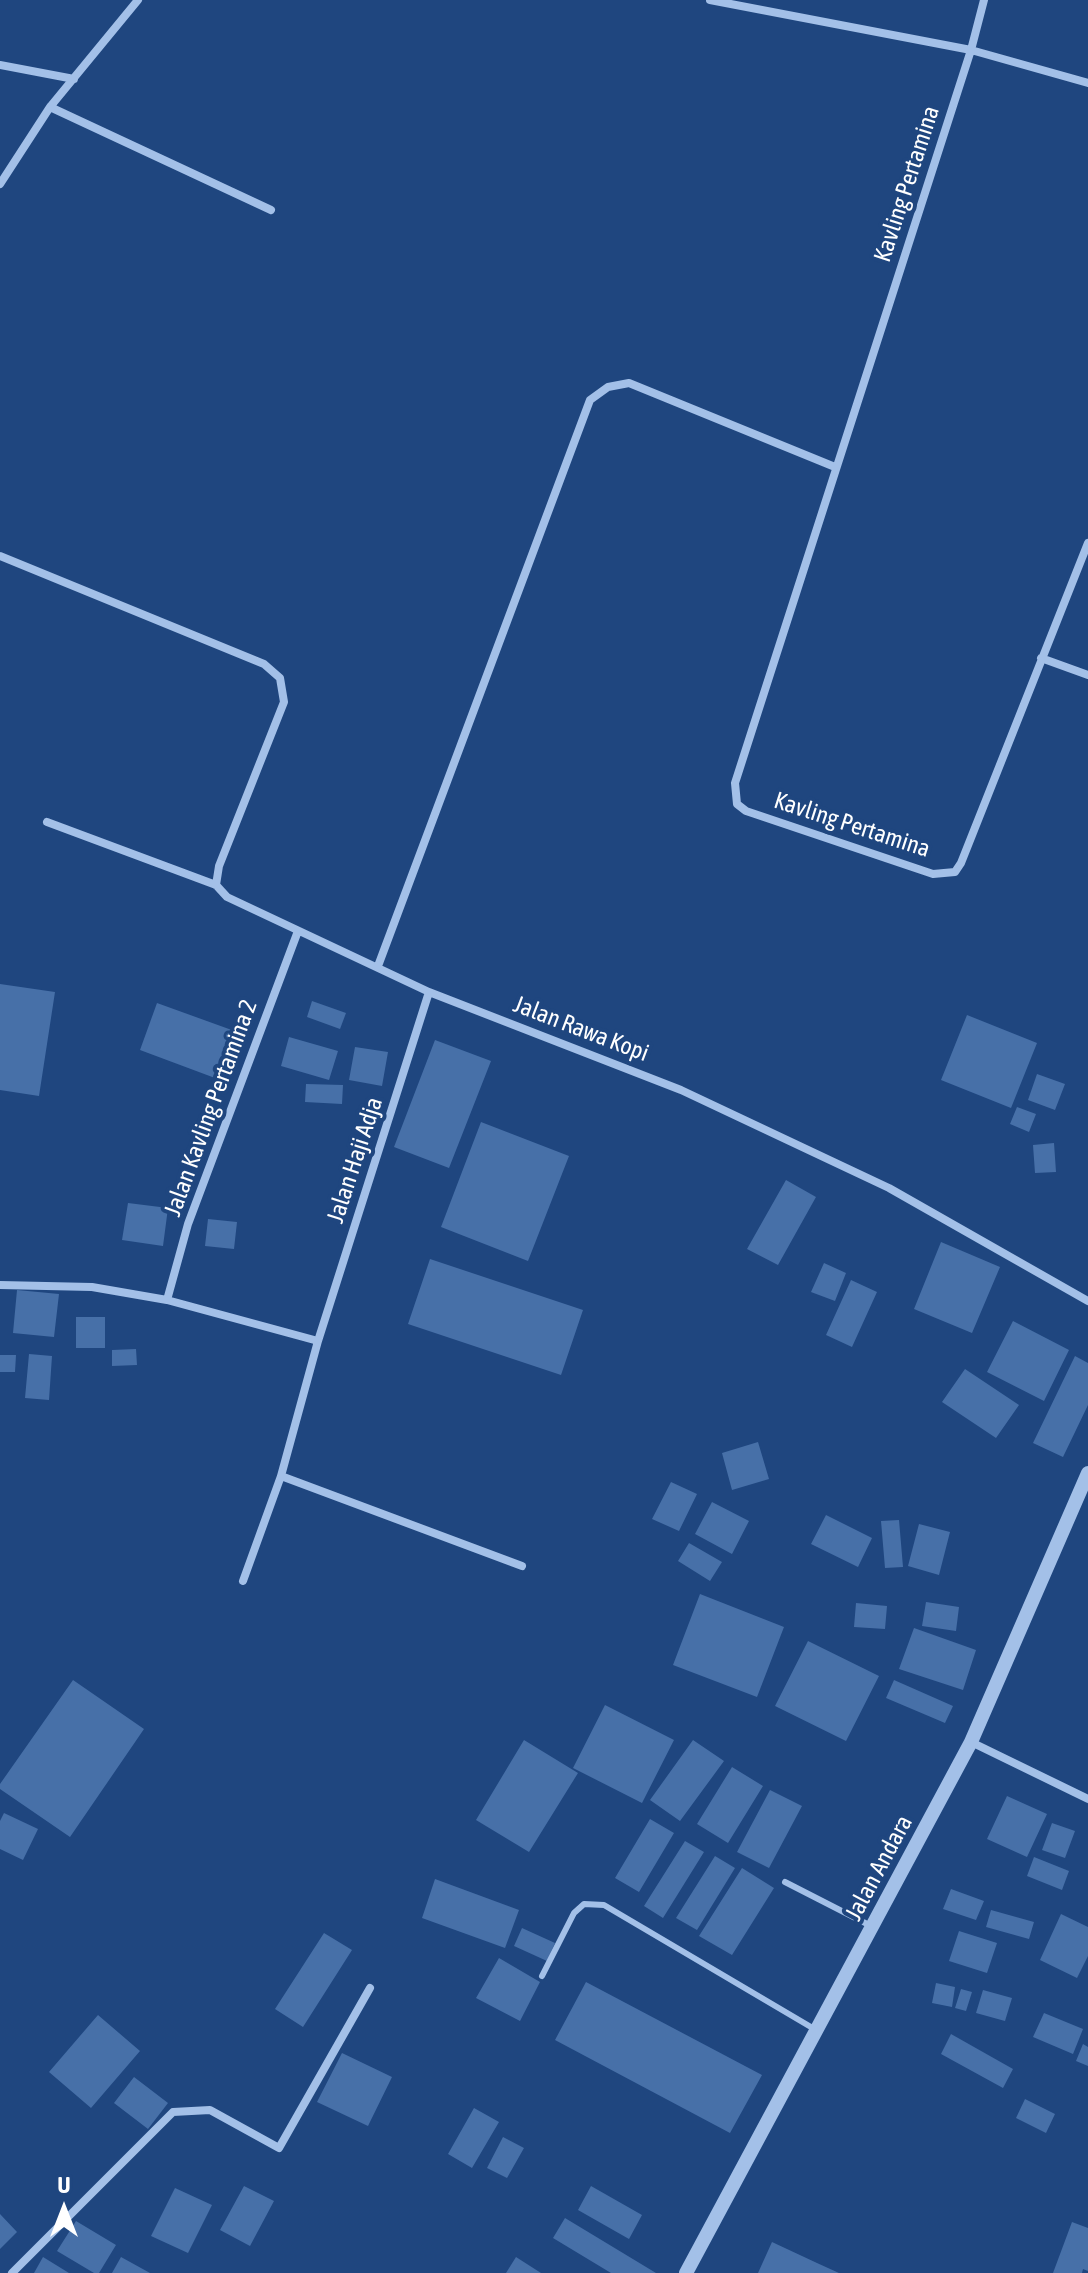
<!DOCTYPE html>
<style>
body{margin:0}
#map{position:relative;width:1088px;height:2273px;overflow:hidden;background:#1f467f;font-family:"Asap Condensed",sans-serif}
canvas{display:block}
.north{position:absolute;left:24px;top:2169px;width:80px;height:80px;-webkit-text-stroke:6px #1f467f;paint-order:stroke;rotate:0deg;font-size:22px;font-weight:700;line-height:32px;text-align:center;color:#fff}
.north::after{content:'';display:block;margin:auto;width:28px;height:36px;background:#fff;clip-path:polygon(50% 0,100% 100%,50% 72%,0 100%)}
</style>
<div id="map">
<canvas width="1088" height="2273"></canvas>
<div class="north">U</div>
</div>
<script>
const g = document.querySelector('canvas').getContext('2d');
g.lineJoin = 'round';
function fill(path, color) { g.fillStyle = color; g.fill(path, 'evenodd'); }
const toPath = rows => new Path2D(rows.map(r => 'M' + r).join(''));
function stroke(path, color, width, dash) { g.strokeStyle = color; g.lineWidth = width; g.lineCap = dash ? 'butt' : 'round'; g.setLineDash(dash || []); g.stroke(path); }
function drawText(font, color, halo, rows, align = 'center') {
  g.font = font + ' "Asap Condensed",sans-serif'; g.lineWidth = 8; g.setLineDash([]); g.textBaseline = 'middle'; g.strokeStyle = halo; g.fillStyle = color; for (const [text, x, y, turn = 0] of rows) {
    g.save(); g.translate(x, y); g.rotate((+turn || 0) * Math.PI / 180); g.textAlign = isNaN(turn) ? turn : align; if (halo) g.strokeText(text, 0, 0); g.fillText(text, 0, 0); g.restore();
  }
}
fill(toPath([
 [0,984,55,992,39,1096,0,1090],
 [312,1001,346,1013,340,1029,307,1017],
 [157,1003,240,1033,223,1081,140,1050],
 [967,1015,1037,1043,1011,1108,941,1080],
 [289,1037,338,1051,329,1080,281,1066],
 [435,1040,491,1061,449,1168,394,1147],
 [355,1047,388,1052,382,1086,349,1080],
 [1037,1074,1065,1084,1055,1110,1028,1100],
 [306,1084,343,1085,342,1104,305,1102],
 [1017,1107,1036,1114,1029,1132,1010,1124],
 [481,1122,569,1156,528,1261,441,1227],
 [1054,1143,1056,1172,1035,1173,1033,1145],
 [786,1180,816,1197,778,1265,747,1249],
 [128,1203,168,1208,163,1246,122,1240],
 [208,1219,237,1222,234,1249,205,1246],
 [941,1242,1000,1267,972,1333,914,1309],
 [430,1259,583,1310,561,1375,408,1324],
 [824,1263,846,1273,835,1301,811,1292],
 [851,1280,877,1292,852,1347,826,1335],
 [17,1290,59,1294,54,1337,13,1333],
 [76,1317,105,1317,105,1348,76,1348],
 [1013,1321,1069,1350,1044,1401,987,1372],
 [136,1349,137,1365,112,1366,112,1350],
 [29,1354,52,1356,49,1400,25,1398],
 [0,1355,16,1355,15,1372,0,1372],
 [1075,1356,1088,1363,1088,1405,1063,1457,1033,1443],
 [965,1369,1019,1405,996,1438,942,1402],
 [758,1442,769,1479,732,1490,722,1453],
 [671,1482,697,1494,679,1531,652,1519],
 [712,1502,749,1521,732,1554,695,1534],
 [826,1515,872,1538,858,1567,811,1544],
 [899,1520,903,1567,885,1568,881,1521],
 [919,1524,950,1532,939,1575,908,1566],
 [689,1543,722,1562,710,1581,678,1561],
 [700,1594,784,1627,757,1697,673,1665],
 [926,1602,959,1607,956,1631,922,1626],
 [856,1603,887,1606,885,1629,854,1627],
 [914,1628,976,1650,963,1690,899,1669],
 [808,1641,879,1676,846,1741,775,1706],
 [73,1680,144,1729,70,1837,0,1789,0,1784],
 [894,1680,953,1706,945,1723,886,1698],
 [605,1705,674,1740,642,1803,573,1768],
 [524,1740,578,1773,529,1852,476,1820],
 [693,1740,724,1761,680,1821,650,1800],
 [732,1767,763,1786,728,1843,697,1824],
 [770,1790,802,1806,769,1868,737,1852],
 [1007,1796,1047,1814,1027,1857,987,1839],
 [4,1813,38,1829,23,1860,0,1849,0,1821],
 [650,1819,674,1833,639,1892,615,1878],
 [1052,1823,1075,1831,1065,1858,1042,1850],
 [685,1841,704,1852,663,1918,644,1906],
 [715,1856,735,1868,697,1930,676,1918],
 [1034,1857,1069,1871,1062,1890,1027,1876],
 [742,1868,774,1888,732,1955,699,1936],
 [435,1879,519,1910,505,1948,422,1918],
 [951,1889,984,1901,976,1920,943,1909],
 [991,1910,1034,1922,1029,1939,986,1927],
 [1061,1914,1088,1927,1088,1956,1077,1978,1040,1960],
 [522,1928,555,1943,547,1961,514,1946],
 [959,1931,997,1943,987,1973,949,1961],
 [324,1933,352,1950,303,2027,275,2009],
 [499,1958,540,1982,520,2021,476,1998],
 [586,1982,762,2075,730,2133,555,2040],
 [936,1983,955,1987,952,2007,932,2003],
 [961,1989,972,1992,966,2011,955,2008],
 [983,1990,1012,1998,1005,2021,976,2013],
 [1044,2013,1083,2029,1073,2054,1033,2037],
 [98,2015,140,2051,91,2108,49,2072],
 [951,2034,1013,2069,1003,2088,941,2054],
 [1083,2044,1088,2047,1088,2066,1076,2061],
 [342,2053,392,2077,368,2126,317,2102],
 [134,2077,168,2103,148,2129,114,2103],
 [1025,2099,1055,2114,1046,2133,1016,2118],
 [474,2108,499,2122,472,2168,448,2154],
 [503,2137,524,2148,507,2178,487,2168],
 [244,2186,274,2201,250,2246,220,2230],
 [591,2186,642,2215,629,2239,578,2210],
 [175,2188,212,2205,188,2253,151,2236],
 [0,2214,17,2232,0,2249],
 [565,2218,656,2273,611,2273,553,2238],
 [76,2221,116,2245,99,2273,94,2273,57,2251],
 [1072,2222,1088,2228,1088,2271,1083,2269,1082,2273,1053,2273],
 [772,2242,817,2263,839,2273,758,2273],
 [43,2257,69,2273,34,2273],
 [121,2257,150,2273,112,2273],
 [516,2257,541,2273,506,2273]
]), '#4770a8');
stroke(toPath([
 [785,1882,871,1926],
 [542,1976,574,1913,584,1904,604,1905,816,2030]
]), '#a3c0e8', 6);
stroke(toPath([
 [710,0,971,50,1088,83],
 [984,0,971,50,735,783,737,804,746,811,933,874,955,872,961,863,1088,543],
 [0,65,74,79],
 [50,107,271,210],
 [0,184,50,107,138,0],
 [0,556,264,664,280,678,284,702,219,866,216,885],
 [1041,658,1088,675],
 [47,822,216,885,227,897,429,992,681,1090,889,1188,1088,1301],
 [378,966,590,400,608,387,629,383,835,467],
 [0,1285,92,1287,167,1300,318,1341],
 [167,1300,188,1224,298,931],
 [281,1476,522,1566],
 [243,1581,281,1476,318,1341,429,992],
 [971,1742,1088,1799],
 [12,2273,173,2112,210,2110,279,2148,370,1988]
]), '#a3c0e8', 8);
stroke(toPath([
 [686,2273,971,1742,1088,1473]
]), '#a3c0e8', 14);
drawText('24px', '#fff', '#1f467f', [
 ["Kavling Pertamina",907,184,-72],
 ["Kavling Pertamina",852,825,18],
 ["Jalan Rawa Kopi",581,1029,21],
 ["Jalan Kavling Pertamina 2",211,1108,-70],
 ["Jalan Haji Adja",355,1160,-72],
 ["Jalan Andara",879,1868,-62]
]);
</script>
